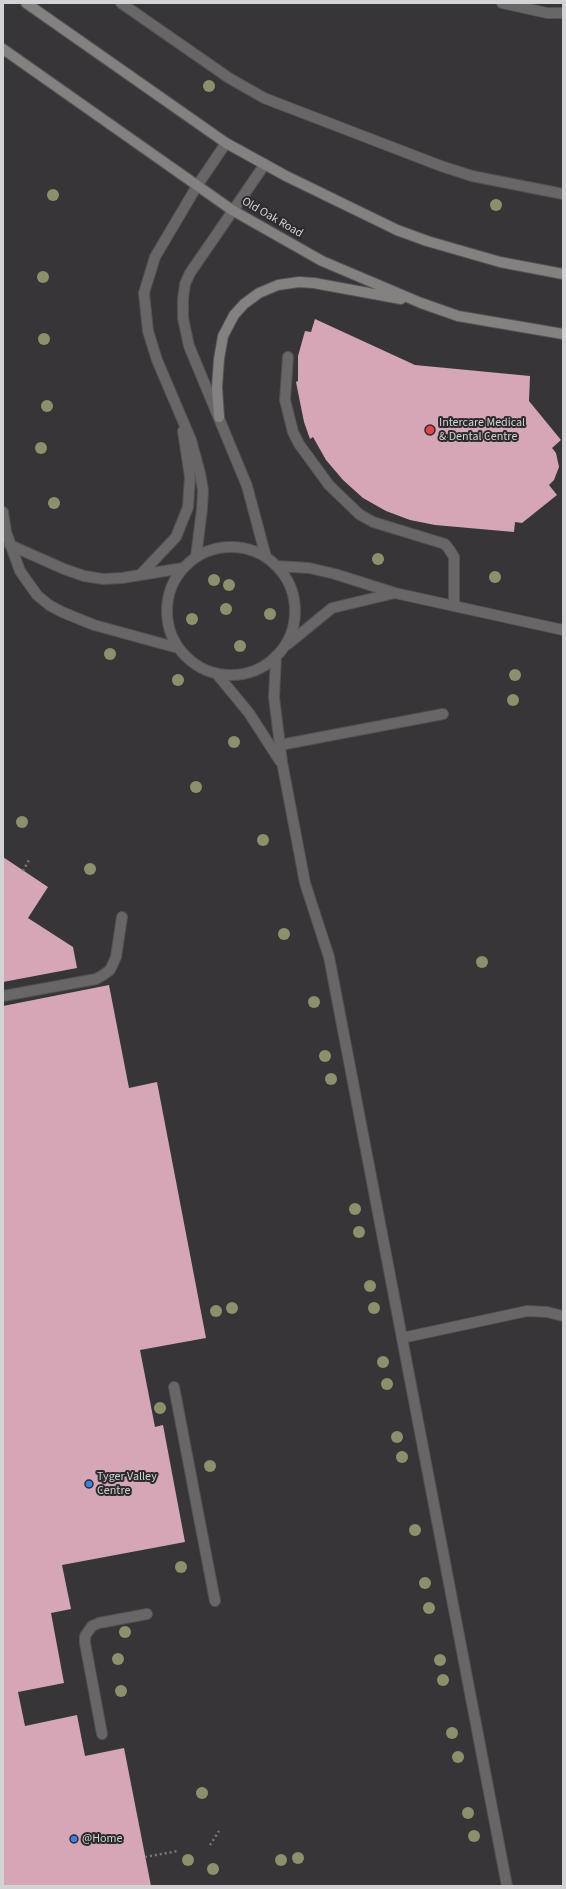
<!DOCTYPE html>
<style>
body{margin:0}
#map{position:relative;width:566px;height:1889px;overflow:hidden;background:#373538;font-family:"Source Sans 3",sans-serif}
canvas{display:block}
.frame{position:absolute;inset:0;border:4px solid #d3d2d4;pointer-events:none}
</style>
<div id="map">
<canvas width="566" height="1889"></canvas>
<div class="frame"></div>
</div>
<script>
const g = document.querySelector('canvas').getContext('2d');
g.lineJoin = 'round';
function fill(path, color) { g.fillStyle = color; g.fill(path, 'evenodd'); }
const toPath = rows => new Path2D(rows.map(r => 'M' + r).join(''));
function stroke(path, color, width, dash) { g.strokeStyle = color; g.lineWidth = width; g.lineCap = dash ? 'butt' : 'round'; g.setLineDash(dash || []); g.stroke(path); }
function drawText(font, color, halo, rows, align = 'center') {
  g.font = font + ' "Source Sans 3",sans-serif'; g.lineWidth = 4; g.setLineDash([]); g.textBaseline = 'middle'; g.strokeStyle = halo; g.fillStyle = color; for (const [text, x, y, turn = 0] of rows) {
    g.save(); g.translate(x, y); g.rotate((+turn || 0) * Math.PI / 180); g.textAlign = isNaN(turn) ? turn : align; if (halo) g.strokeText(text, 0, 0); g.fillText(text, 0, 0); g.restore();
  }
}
fill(toPath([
 [315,319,415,365,530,376,529,401,561,440,552,448,556,453,559,467,554,480,549,485,557,495,522,523,515,522,514,532,435,525,410,520,386,511,363,498,343,480,326,460,313,437,310,439,304,422,296,382,298,381,298,356,305,331,311,332],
 [3,857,48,887,28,918,73,947,77,968,3,982],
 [109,985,129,1088,157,1082,206,1338,140,1350,155,1427,163,1425,185,1542,62,1565,71,1609,51,1613,64,1683,18,1692,25,1726,77,1715,85,1756,124,1748,151,1886,3,1886,3,1006]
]), '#d5a6b5');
const service = toPath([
 [288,357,285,400,293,432,299,444,329,485,359,514,373,522,445,544,449,549,454,557,454,606],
 [280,745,443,714],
 [3,996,96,979,103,975,110,970,116,957,122,917],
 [402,1338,527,1311,547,1312,563,1316],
 [174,1387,215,1601],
 [102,1734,85,1643,85,1636,92,1626,99,1623,147,1614]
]);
const minor = toPath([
 [121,3,229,78,264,98,441,166,472,176,563,194],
 [502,3,547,13,563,13],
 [265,164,190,273,185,284,183,299,183,318,189,346,247,486,266,557],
 [3,512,6,532,20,571,37,595,49,605,62,612,94,625,178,648],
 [10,545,64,569,84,576,103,579,122,578,183,568],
 '167 611a64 64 0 1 1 128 0a64 64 0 1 1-128 0Z',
 [196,557,202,509,203,490,200,473,191,440,157,360,148,331,144,293,155,257,197,186,226,143],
 [277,566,309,568,335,574,395,593,563,630],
 [141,574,176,537,188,507,190,477,183,431],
 [288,644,332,608,395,593],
 [276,656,274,697,282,762,305,883,329,957,507,1886],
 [216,673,249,713,280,761]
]);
const secondary = toPath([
 [26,3,226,143,286,176,397,230,427,241,500,262,563,274],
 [3,49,232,210,322,261,421,303,458,316,563,334],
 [219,417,217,387,219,359,223,336,234,315,244,304,259,293,278,285,299,282,314,283,401,299]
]);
stroke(service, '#535154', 12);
stroke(minor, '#535154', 12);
stroke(secondary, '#535154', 12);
stroke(toPath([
 [23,871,29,860],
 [210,1845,219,1831],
 [145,1857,178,1851]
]), '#7a787b', 2.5, [2, 3]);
stroke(service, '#686666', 10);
stroke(minor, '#686666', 10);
stroke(secondary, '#848181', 10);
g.fillStyle = '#8c906c';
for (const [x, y] of [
 [209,86],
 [53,195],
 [496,205],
 [43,277],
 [44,339],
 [47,406],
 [41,448],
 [54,503],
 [378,559],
 [495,577],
 [214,580],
 [229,585],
 [226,609],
 [270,614],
 [192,619],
 [240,646],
 [110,654],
 [515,675],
 [178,680],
 [513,700],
 [234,742],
 [196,787],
 [22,822],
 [263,840],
 [90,869],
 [284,934],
 [482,962],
 [314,1002],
 [325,1056],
 [331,1079],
 [355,1209],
 [359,1232],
 [370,1286],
 [232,1308],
 [374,1308],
 [216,1311],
 [383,1362],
 [387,1384],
 [160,1408],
 [397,1437],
 [402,1457],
 [210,1466],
 [415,1530],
 [181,1567],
 [425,1583],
 [429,1608],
 [125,1632],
 [118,1659],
 [440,1660],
 [443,1680],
 [121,1691],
 [452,1733],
 [458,1757],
 [202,1793],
 [468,1813],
 [474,1836],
 [298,1858],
 [188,1860],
 [281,1860],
 [213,1869]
]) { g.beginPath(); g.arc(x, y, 6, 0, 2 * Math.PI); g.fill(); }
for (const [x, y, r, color] of [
 [430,430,5,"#e0444e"],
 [89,1484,4,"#3f7fe0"],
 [74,1839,4,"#3f7fe0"]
]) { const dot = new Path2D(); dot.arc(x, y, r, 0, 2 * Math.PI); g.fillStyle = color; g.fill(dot); stroke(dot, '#2d2b2e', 1.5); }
drawText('12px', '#d3d2d4', '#2d2b2e', [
 ["Old Oak Road",272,218,30]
]);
drawText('12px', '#d3d2d4', '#2d2b2e', [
 ["Intercare Medical",439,423],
 ["& Dental Centre",439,437],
 ["Tyger Valley",97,1477],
 ["Centre",97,1491],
 ["@Home",82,1839]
], 'left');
</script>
